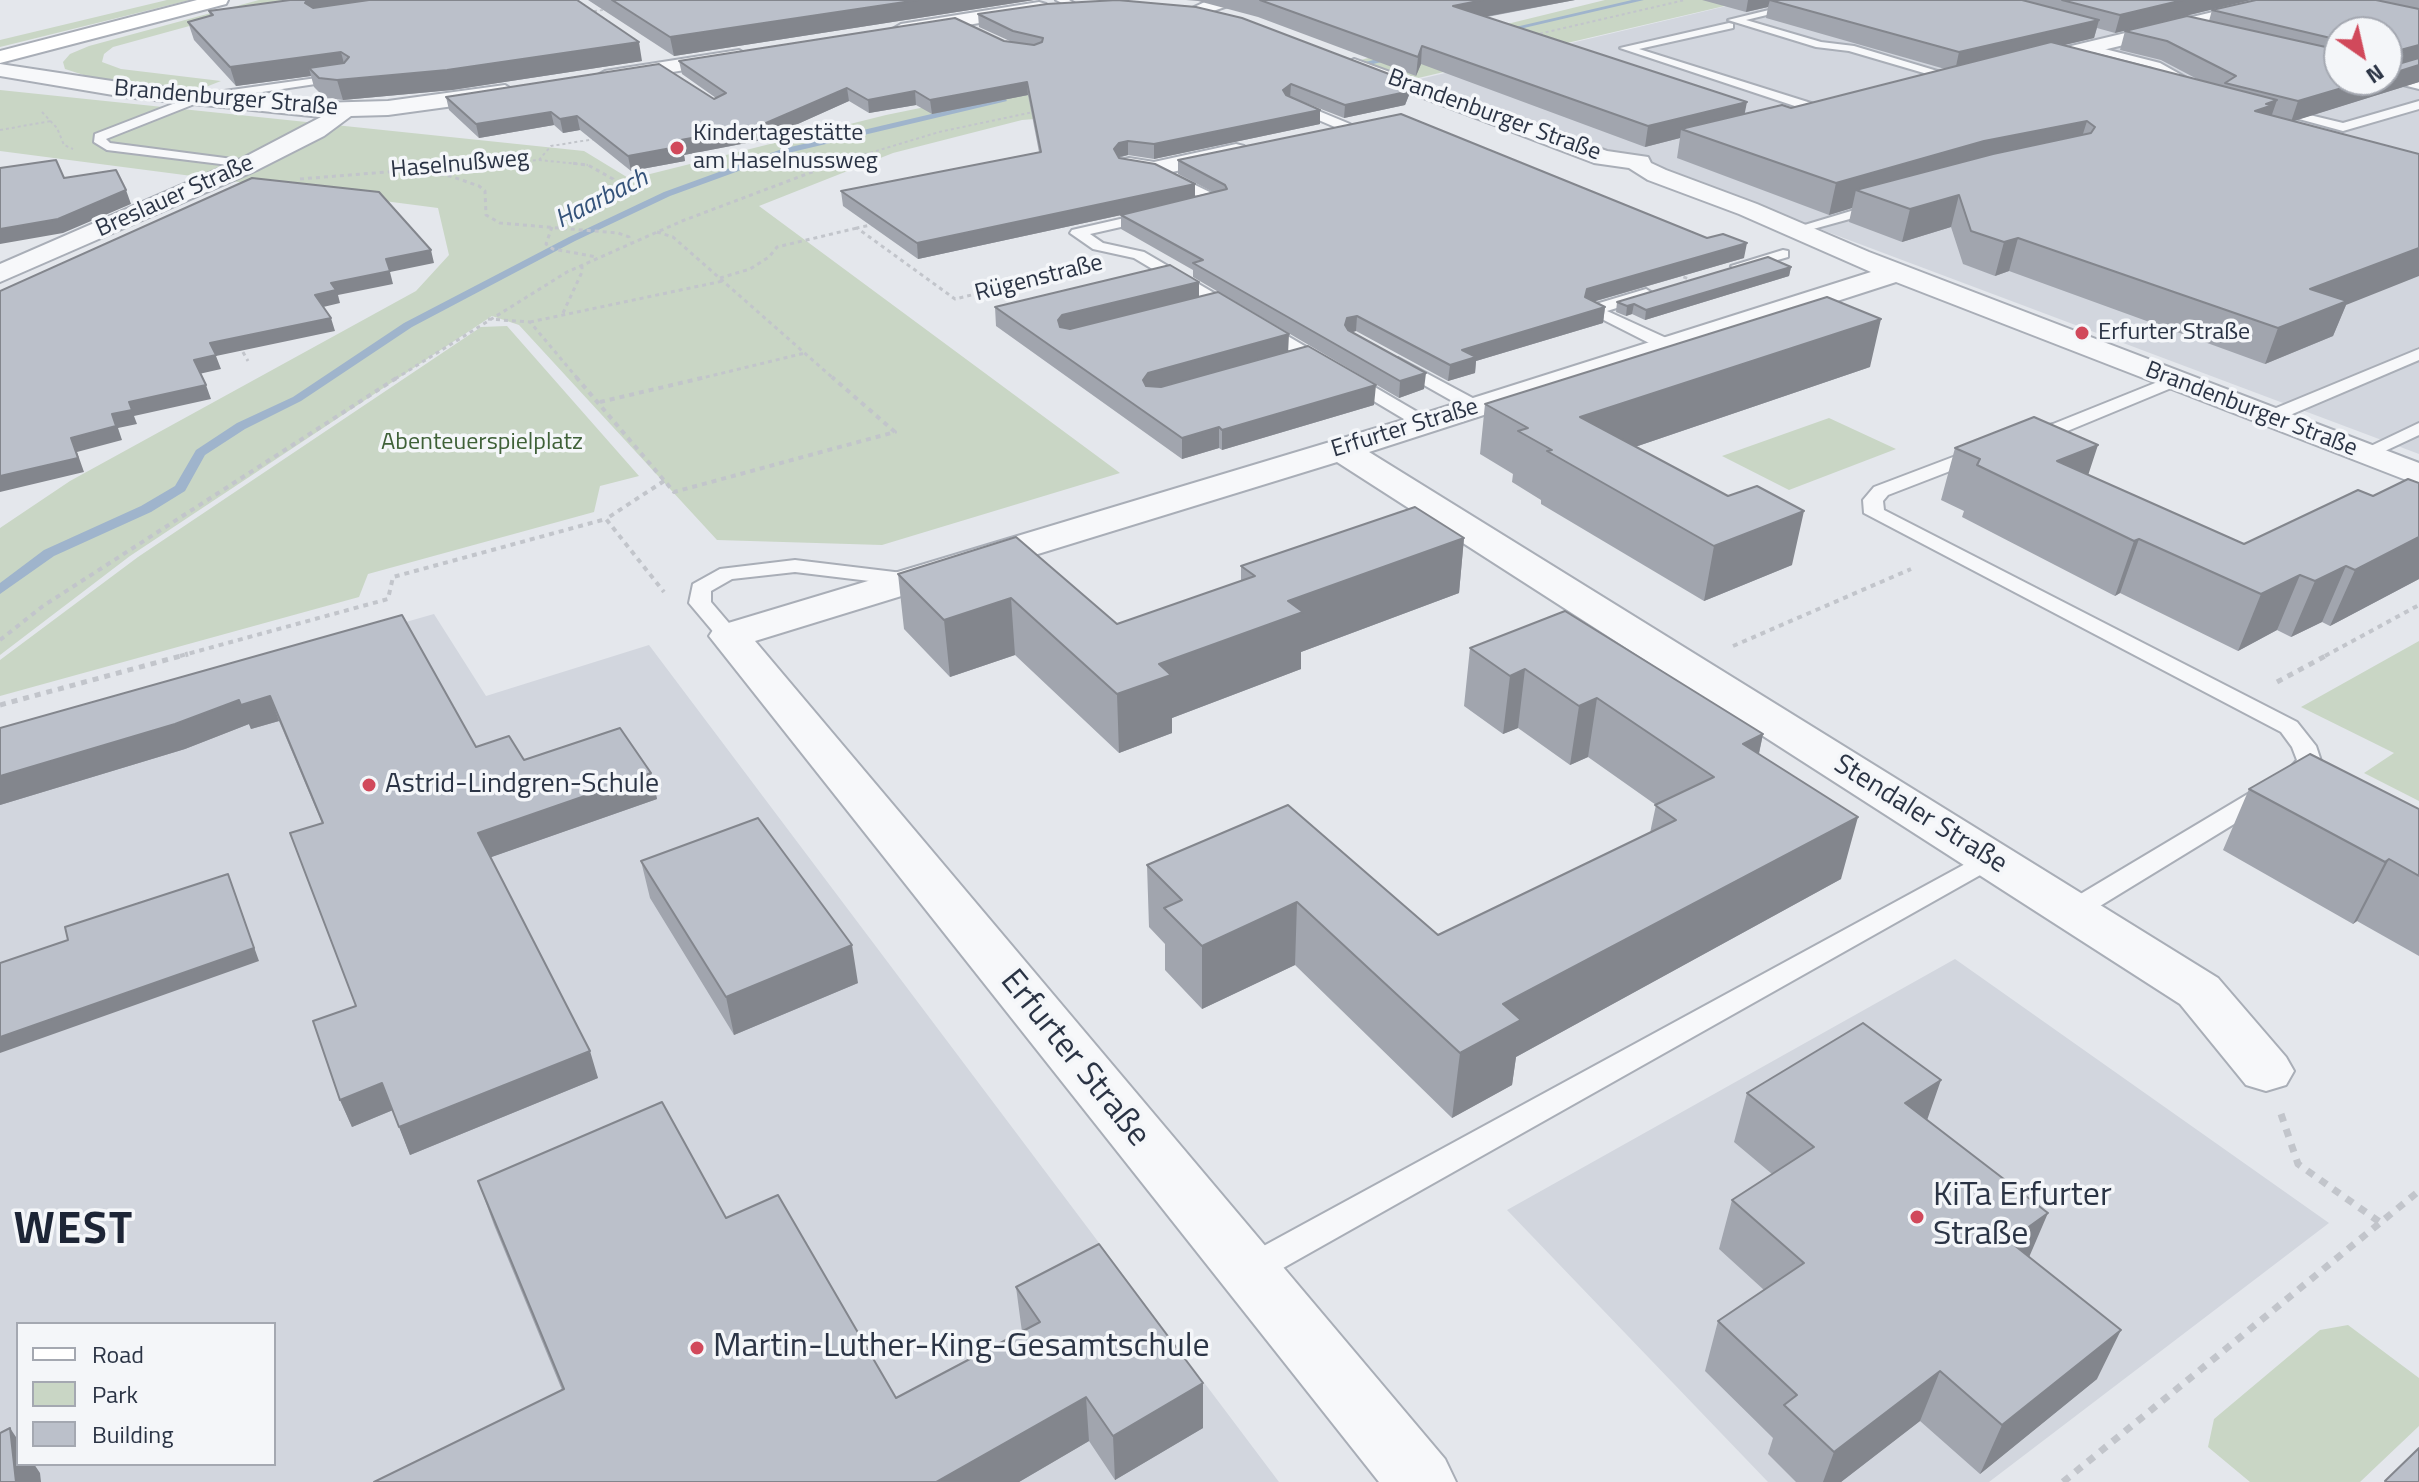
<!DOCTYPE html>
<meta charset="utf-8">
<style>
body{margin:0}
#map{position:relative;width:2419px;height:1482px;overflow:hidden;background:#e4e7ec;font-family:"Titillium Web",sans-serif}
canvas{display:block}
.legend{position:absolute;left:16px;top:1322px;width:260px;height:144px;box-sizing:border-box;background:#f4f6f9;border:2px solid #a4a8b1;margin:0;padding:10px 14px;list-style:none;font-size:24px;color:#2b3445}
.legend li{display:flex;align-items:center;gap:16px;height:40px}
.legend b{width:40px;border:2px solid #a4a8b1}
.north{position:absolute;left:2323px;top:16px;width:80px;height:80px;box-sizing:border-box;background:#f4f6f9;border:2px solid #a4a8b1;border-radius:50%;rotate:146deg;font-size:22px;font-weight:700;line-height:32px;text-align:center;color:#2b3445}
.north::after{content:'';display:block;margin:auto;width:28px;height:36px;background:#d1495b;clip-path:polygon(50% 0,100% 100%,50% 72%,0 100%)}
</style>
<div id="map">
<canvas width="2419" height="1482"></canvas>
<ul class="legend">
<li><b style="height:10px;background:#fff"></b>Road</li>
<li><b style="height:22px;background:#c9d6c5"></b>Park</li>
<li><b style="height:22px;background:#bbc0ca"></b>Building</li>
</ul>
<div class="north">N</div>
</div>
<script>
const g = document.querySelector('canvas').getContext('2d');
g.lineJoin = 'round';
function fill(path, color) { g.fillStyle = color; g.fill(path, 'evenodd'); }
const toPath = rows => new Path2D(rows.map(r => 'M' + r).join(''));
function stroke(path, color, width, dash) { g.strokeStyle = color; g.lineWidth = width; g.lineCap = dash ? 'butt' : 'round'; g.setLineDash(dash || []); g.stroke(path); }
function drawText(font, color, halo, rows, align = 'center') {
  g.font = font + ' "Titillium Web",sans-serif'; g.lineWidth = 7; g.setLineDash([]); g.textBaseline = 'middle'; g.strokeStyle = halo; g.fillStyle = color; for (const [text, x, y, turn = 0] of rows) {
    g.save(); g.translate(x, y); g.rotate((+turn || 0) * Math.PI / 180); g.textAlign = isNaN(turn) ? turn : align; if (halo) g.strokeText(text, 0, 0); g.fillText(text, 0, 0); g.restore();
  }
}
fill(toPath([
 [1752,0,2419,0,2419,454,1420,79],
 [2339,32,2387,32,2387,80,2339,80],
 [434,614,486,696,649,645,1279,1482,0,1482,0,738],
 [18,1324,274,1324,274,1464,18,1464],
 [1955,959,2329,1223,1989,1482,1768,1482,1507,1210]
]), '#d2d6de');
fill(toPath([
 [167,0,190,0,0,47,0,40],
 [259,0,284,0,113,47,104,54,102,62,121,69,221,81,198,90,93,78,65,69,63,62,70,54,89,46],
 [1605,0,1750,0,1414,79,1328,95,1022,120,893,153,759,206,1120,473,882,545,717,540,519,325,492,316,130,556,0,655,0,528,70,481,416,291,449,255,438,208,0,151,0,90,584,151,630,179,886,115,1033,85,1336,66],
 [507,326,639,476,600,486,594,512,368,574,359,597,0,696,0,660,138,557,481,327],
 [1829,418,1896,449,1789,490,1722,456],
 [2419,641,2419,801,2364,773,2394,753,2301,707],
 [2348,1325,2419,1378,2419,1426,2360,1482,2250,1482,2208,1447,2214,1419,2320,1330]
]), '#c9d6c5');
fill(toPath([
 [1632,0,1644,0,1498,34,1494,32,1632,0],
 [1397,54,1400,58,1346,70,1342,68,1397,54],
 [1004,97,1007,101,788,153,670,196,575,241,412,327,301,401,245,429,205,455,185,491,151,512,54,556,0,594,0,583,44,550,141,506,175,486,196,450,237,423,293,397,404,323,569,237,664,192,782,149,1004,97]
]), '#9fb4cc');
const service = toPath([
 [1056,0,1069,0,1077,5,1072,8,1056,0],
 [1810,0,1829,0,1746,20,1821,42,1854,46,1964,79,1958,83,1849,51,1816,47,1728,20,1810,0],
 [1729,23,1733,24,1733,28,1639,49,1830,109,1830,115,1822,115,1620,48,1729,23],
 [2089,45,2160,63,2201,86,2191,89,2152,67,2085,50,2085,46,2089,45],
 [345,74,351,77,349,79,202,101,106,139,110,143,248,161,253,162,253,168,107,150,94,142,95,134,196,95,345,74],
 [2387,74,2419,81,2419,89,2383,80,2387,80,2387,74],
 [1292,100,1350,124,1352,127,1342,130,1288,107,1286,104,1292,100],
 [2419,101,2419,109,2343,131,2266,110,2272,106,2343,123,2419,101],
 [1166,171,1222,198,1224,201,1212,204,1161,178,1161,172,1166,171],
 [1881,202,1886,203,1886,209,1795,234,1788,230,1881,202],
 [1151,212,1156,213,1156,219,1090,234,1103,243,1144,252,1431,420,1434,424,1431,428,1419,428,1134,258,1093,249,1070,233,1072,230,1151,212],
 [1783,250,1788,251,1788,257,1739,271,1731,266,1783,250],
 [1646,289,1654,294,1652,297,1607,311,1675,342,1677,346,1675,350,1663,350,1584,310,1586,307,1646,289],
 [2419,349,2419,360,2276,421,2264,421,2261,417,2264,413,2419,349],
 [1398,358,1482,403,1485,407,1482,411,1470,411,1392,367,1390,363,1398,358],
 [2175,375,2181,376,2184,380,2181,384,2065,432,2028,441,2019,436,2022,432,2053,424,2175,375],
 [2419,423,2419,435,2370,458,2356,458,2354,454,2419,423],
 [1982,446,1989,448,1991,452,1989,456,1888,495,1883,501,1884,510,2297,722,2316,746,2321,761,2306,780,2082,917,2072,920,2062,917,2058,911,2062,905,2288,770,2297,760,2292,747,2281,732,1864,513,1863,500,1874,487,1982,446],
 [795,560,911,574,922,580,911,586,795,572,732,579,711,591,711,602,740,636,729,643,721,641,689,603,693,584,720,569,795,560],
 [1989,851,1998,853,2002,859,1998,865,1260,1281,1248,1285,1236,1281,1231,1271,1236,1261,1989,851]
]);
const minor = toPath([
 [1209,0,1236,0,1234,4,1198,16,1188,10,1209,0],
 [2263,0,2296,0,2294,4,2024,69,2014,63,2017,59,2263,0],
 [1039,2,1046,4,1049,8,1046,12,901,36,891,30,901,24,1039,2],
 [739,50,749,56,746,60,605,83,594,77,605,71,739,50],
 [1354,59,1607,151,1648,157,1651,163,1666,170,1757,204,1869,252,2419,463,2419,485,1896,282,1369,452,2218,978,2286,1057,2294,1071,2286,1085,2266,1091,2246,1085,2180,1004,1337,462,755,641,1445,1459,1456,1482,1379,1482,709,636,715,627,1413,417,1871,272,1739,214,1648,180,1629,168,1594,163,1347,69,1344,65,1354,59],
 [0,64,125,83,317,103,388,101,505,85,516,92,505,99,388,115,351,116,324,136,257,170,0,282,0,264,239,160,321,117,125,97,0,76,0,64],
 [1236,144,1244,146,1248,151,1244,156,1154,176,1120,170,1117,165,1120,160,1129,158,1154,162,1236,144]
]);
const secondary = toPath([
 [197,0,228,0,226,4,0,63,0,51,197,0]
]);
stroke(service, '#a9aeb7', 4);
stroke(minor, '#a9aeb7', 4);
stroke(secondary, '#a9aeb7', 4);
stroke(toPath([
 [588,12,610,9],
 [1534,35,1685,0],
 [42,112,57,128,64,145,73,149],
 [0,130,51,121],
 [539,160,551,146,595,139],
 [473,165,539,160,588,165],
 [830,165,939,132,1038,111]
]), '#c2c5cb', 2, [3, 3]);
stroke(toPath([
 [416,171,450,176,479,186,485,191,486,215,500,223,618,233,629,237,630,242],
 [300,179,498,163],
 [875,224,857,228,955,299,1075,270],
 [563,226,618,196,613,179,588,165,571,163],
 [552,227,546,244,553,249,597,257],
 [657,232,673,237,834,379],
 [1676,274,1691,280],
 [720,278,750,269,769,257,777,247,857,228],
 [563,313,582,272,582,265],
 [488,319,530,322,578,379],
 [530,322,723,281],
 [239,345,248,361],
 [395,379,567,272,682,221,836,163],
 [698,379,805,353]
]), '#c2c5cb', 3, [4, 4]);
stroke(toPath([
 [576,377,674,492,895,432,832,377],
 [600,402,706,377],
 [664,481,606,519,664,592],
 [0,640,43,606,398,377],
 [1733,646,1911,569],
 [180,656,388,599,393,577,606,519],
 [2325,656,2419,605]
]), '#c2c5cb', 4, [5, 5]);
stroke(toPath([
 [2277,682,2329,654],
 [0,705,188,654]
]), '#c2c5cb', 5, [6, 6]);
stroke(toPath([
 [2281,1114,2298,1164,2381,1223],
 [2063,1482,2419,1191]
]), '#c2c5cb', 7, [8, 8]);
fill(service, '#f7f8fa');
fill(minor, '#f7f8fa');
fill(secondary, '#fff');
fill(toPath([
 [588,0,1034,0,674,56],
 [1186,0,1575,0,1487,17,1745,114,1791,108,1945,69,1766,18,1768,7,1746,12,1702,0,2251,0,2115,33,2097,28,2094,38,2064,45,2199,80,2161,60,2120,50,2125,31,2209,21,2212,10,2256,0,2419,0,2419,82,2293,121,2346,305,2333,336,2265,364,2009,271,1995,276,1963,264,1951,227,1902,242,1849,222,1852,208,1829,215,1677,158,1680,138,1645,147,1421,64,1416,76,1258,17,1198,1],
 [2339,32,2387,80,2339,80],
 [209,11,642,61,452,90,343,100,325,98,314,87,311,76,236,86,194,40,188,22,210,16],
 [978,14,1410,82,1409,95,1405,105,1344,118,1303,102,1320,124,1154,159,1128,155,1119,158,1195,196,1213,192,1178,174,1178,160,1744,258,1593,302,1605,307,1603,323,1476,361,1475,373,1448,381,1356,331,1353,332,1424,389,1399,398,1193,277,1193,270,1121,229,1121,215,1126,214,918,259,843,206,841,191,1039,152,1028,95,932,114,916,105,869,113,849,101,762,140,684,155,685,161,631,171,580,130,563,133,554,125,479,138,449,110,446,97,714,99,716,98,682,74,679,61,1004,41,1012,42,979,27],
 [1791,267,1789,276,1645,320,1632,314,1626,316,1616,312,1617,302],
 [1199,297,1289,351,1374,405,1222,450,1219,448,1182,459,996,326,995,307],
 [1870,367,1635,447,1792,565,1704,601,1541,504,1541,500,1512,482,1513,474,1480,454,1485,404],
 [1955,448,2088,475,2244,544,2373,496,2419,483,2419,579,2330,626,2322,622,2291,637,2277,630,2238,651,2120,593,2115,596,1962,517,1964,511,1941,500],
 [1016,537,1117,624,1241,581,1241,566,1464,538,1459,593,1301,652,1301,669,1172,718,1172,733,1119,753,1015,655,950,677,904,629,898,574],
 [402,615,476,747,524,760,651,773,657,799,491,857,598,1078,410,1155,393,1110,352,1127,340,1100,356,1006,322,823,279,721,251,729,249,724,185,749,0,805,0,728],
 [1470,648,1763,734,1759,754,1841,879,1516,1057,1512,1085,1452,1118,1295,965,1202,1009,1165,970,1165,944,1149,927,1147,865,1438,935,1650,833,1656,805,1588,757,1570,765,1518,728,1503,734,1464,706],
 [2249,789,2419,809,2419,956,2357,921,2353,924,2223,850],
 [641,861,858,983,734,1035,650,898],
 [1747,1093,1927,1120,2029,1257,2097,1379,1980,1474,1920,1421,1841,1482,1796,1482,1768,1454,1773,1438,1705,1371,1718,1321,1764,1290,1719,1249,1732,1200,1772,1174,1734,1142],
 [478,1181,726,1218,896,1398,1022,1332,1016,1287,1203,1383,1203,1428,1115,1480,1089,1441,1019,1482,374,1482,562,1390,494,1225]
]), '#a1a5ae');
fill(toPath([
 [307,0,426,0,310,21,305,3],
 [918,0,1034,0,674,56,670,37],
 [1483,0,1575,0,1451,23,1453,6],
 [1748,0,1797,0,1770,0,1768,7,1746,12],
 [2183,0,2251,0,2115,33,2120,15],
 [2099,20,2094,38,1955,71,1959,52],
 [639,42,642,61,452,90,343,100,337,80],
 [2419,45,2419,60,2387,71,2387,62,2393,52],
 [1422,46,1421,64,1416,76,1418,57],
 [341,52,346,71,309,68,311,76,236,86,230,67],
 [2419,65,2419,82,2291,122,2298,101,2369,80,2387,80,2387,75],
 [1027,82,1028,95,932,114,930,100],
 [1410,82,1409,95,1405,105,1344,118,1345,105],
 [1291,84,1290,98,1283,103,1283,90],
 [847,88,849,101,762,140,684,155,685,161,631,171,628,156],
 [915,91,916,105,869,113,868,100],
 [2277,100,2267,129,2255,111,2266,104],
 [1747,102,1743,122,1681,129,1680,138,1645,147,1648,126],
 [1320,110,1320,124,1154,159,1154,144],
 [551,112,554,125,479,138,476,124],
 [577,116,580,130,563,133,560,119],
 [2087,121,2078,150,1856,190,1852,208,1829,215,1836,183,1984,141],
 [1128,141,1128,155,1119,157,1114,163,1114,149,1119,143],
 [1195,184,1195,199,918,259,917,243],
 [126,190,131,204,63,233,0,244,0,229],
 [1959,195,1951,227,1902,242,1910,209],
 [2018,238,2009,271,1995,276,2004,242],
 [1747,243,1744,258,1585,304,1585,297,1587,289],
 [2419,248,2419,276,2346,305,2333,336,2265,364,2278,328,2310,289],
 [431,250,434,263,390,272,393,284,338,295,340,303,319,308,315,295,331,283,386,259],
 [1791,267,1789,276,1645,320,1646,310],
 [1199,282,1199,301,1063,334,1058,320,1062,315],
 [1634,304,1632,314,1626,316,1627,306],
 [1605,307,1603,323,1476,361,1475,373,1448,381,1450,365,1462,350],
 [1357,316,1356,331,1346,334,1345,325,1347,318],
 [331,318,335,331,216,356,221,369,199,374,194,360,210,343],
 [1881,319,1870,367,1576,467,1580,417],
 [1289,334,1288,354,1148,393,1143,380,1148,373],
 [1426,373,1424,389,1399,398,1400,381],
 [206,385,211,399,134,416,137,424,118,428,122,440,77,452,84,472,0,492,0,476,71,438,129,402],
 [1376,385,1374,405,1222,450,1222,430],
 [1219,427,1219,448,1182,459,1182,438],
 [2098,445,2081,497,2057,461],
 [1804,511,1792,565,1704,601,1714,546],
 [2419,537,2419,579,2330,626,2355,570],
 [1464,538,1459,593,1301,652,1301,669,1172,718,1172,733,1119,753,1117,694,1159,664,1288,601],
 [2139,539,2120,593,2115,596,2134,541],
 [2346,566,2322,622,2291,637,2315,581],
 [2300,575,2277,630,2238,651,2261,594],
 [1011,598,1015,655,950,677,944,620],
 [1525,669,1518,728,1503,734,1510,676],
 [270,696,279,721,251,729,249,724,185,749,0,805,0,776,239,700],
 [1597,698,1588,757,1570,765,1579,706],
 [1763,734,1750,794,1743,744],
 [651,773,657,799,486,859,478,833],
 [1858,817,1841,879,1516,1057,1512,1085,1452,1118,1460,1053,1503,1004],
 [2389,859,2357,921,2353,924,2385,862],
 [228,874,259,961,0,1053,0,1037],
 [1297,902,1295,965,1202,1009,1202,946],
 [852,945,858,983,734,1035,726,997],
 [590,1051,598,1078,410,1155,399,1127],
 [1941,1080,1924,1129,1905,1103],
 [382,1083,393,1110,352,1127,340,1100],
 [2048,1213,2027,1262,2009,1241],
 [2121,1330,2097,1379,1980,1474,2002,1425],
 [1940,1371,1920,1421,1841,1482,1823,1482,1834,1452],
 [1203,1383,1203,1428,1115,1480,1113,1436],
 [1086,1397,1089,1441,1019,1482,936,1482],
 [10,1428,18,1440,18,1464,34,1464,40,1473,41,1482,16,1482]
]), '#83868d');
const building = toPath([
 [290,0,307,0,305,3,313,8,369,0,577,0,639,42,447,70,337,80,319,78,309,68,344,63,349,57,341,52,230,67,188,22,213,15,209,11,290,0],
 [612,0,918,0,670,37,612,0],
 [1117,0,1196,7,1242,18,1410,82,1406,92,1345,105,1291,84,1283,90,1286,95,1320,110,1154,144,1128,141,1119,143,1114,149,1119,158,1155,164,1195,184,917,243,841,191,1041,152,1027,82,930,100,915,91,868,100,847,88,759,126,675,141,682,146,628,156,577,116,560,119,551,112,476,124,446,97,659,64,714,99,726,93,679,61,955,18,1004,41,1034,45,1042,42,1043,38,1013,31,978,14,1047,4,1117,0],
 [1260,0,1483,0,1453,6,1747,102,1648,126,1422,46,1418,57,1260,0],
 [1770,0,2022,0,2099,20,1959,52,1770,0],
 [2062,0,2183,0,2120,15,2062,0],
 [2256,0,2376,0,2419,9,2419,45,2393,52,2387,61,2395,65,2419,58,2419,65,2387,75,2387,32,2339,32,2339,40,2212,10,2256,0],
 [2187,16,2339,50,2339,80,2369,80,2298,101,2225,83,2236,76,2167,41,2125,31,2187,16],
 [2051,42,2277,100,2266,104,2273,105,2255,111,2419,154,2419,248,2310,289,2347,301,2278,328,2018,238,2004,242,1971,231,1959,195,1910,209,1856,190,1993,154,2091,133,2095,127,2087,121,1984,141,1836,183,1681,129,1782,105,1791,108,2051,42],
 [1401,114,1707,238,1723,234,1747,243,1587,289,1585,297,1605,307,1462,350,1476,357,1450,365,1357,316,1347,318,1345,325,1348,330,1426,373,1400,381,1193,263,1203,260,1121,215,1227,189,1225,185,1178,160,1401,114],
 [56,160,64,178,116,170,126,190,58,219,0,229,0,168,56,160],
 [252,178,379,192,431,250,386,259,390,271,331,283,336,290,315,295,331,318,210,343,216,355,194,360,206,385,129,402,132,410,112,414,116,426,71,438,78,458,0,476,0,291,252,178],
 [1768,257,1791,267,1646,310,1634,304,1627,306,1617,302,1768,257],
 [1170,265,1199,282,1062,315,1058,320,1060,327,1070,329,1218,292,1289,334,1148,373,1143,380,1146,386,1161,387,1308,346,1376,385,1222,430,1219,427,1182,438,995,307,1170,265],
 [1827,297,1881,319,1580,417,1728,496,1757,486,1804,511,1714,546,1547,451,1552,450,1518,431,1528,428,1485,404,1827,297],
 [2034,417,2098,445,2057,461,2244,544,2358,490,2373,496,2408,479,2419,483,2419,537,2355,570,2346,566,2315,581,2300,575,2261,594,2139,539,2134,541,1977,465,1980,459,1955,448,2034,417],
 [1415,507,1464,538,1288,601,1303,612,1159,664,1171,675,1117,694,1011,598,944,620,898,574,1016,537,1117,624,1255,576,1241,566,1415,507],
 [1565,611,1763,734,1743,744,1858,817,1503,1004,1521,1020,1460,1053,1297,902,1202,946,1164,908,1182,900,1147,865,1288,805,1438,935,1676,820,1655,805,1714,777,1597,698,1579,706,1525,669,1510,676,1470,648,1565,611],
 [402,615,476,747,509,736,524,760,620,728,651,773,478,833,590,1051,399,1127,382,1083,340,1100,313,1021,356,1006,290,833,323,823,270,696,241,705,239,700,175,724,0,776,0,728,402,615],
 [2310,754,2419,809,2419,876,2389,859,2385,862,2249,789,2310,754],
 [758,818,852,945,726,997,641,861,758,818],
 [228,874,254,948,0,1037,0,963,68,940,65,927,228,874],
 [1863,1023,1941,1080,1905,1103,2048,1213,2009,1241,2121,1330,2002,1425,1940,1371,1834,1452,1784,1405,1797,1395,1718,1321,1804,1263,1732,1200,1814,1147,1747,1093,1863,1023],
 [662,1102,726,1218,778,1195,896,1398,1040,1322,1016,1287,1099,1244,1203,1383,1113,1436,1086,1397,936,1482,374,1482,564,1389,478,1181,662,1102],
 [10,1428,16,1482,0,1482,0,1433,10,1428],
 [2419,1448,2419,1482,2387,1482,2385,1481,2419,1448]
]);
fill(building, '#bbc0ca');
stroke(building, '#83868d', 2);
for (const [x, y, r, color] of [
 [677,148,8,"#d1495b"],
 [2082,333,8,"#d1495b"],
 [369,785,8,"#d1495b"],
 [1917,1217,8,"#d1495b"],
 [697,1348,8,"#d1495b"]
]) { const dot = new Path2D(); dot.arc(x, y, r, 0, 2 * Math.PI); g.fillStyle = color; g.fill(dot); stroke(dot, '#f4f6f9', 3); }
drawText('24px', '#2b3445', '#f4f6f9', [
 ["Brandenburger Straße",226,99,5],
 ["Brandenburger Straße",1494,116,20],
 ["Haselnußweg",460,165,-5],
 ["Breslauer Straße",175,197,-24],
 ["Rügenstraße",1039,279,-14],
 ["Brandenburger Straße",2251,410,21],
 ["Erfurter Straße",1405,429,-17]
]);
drawText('24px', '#2b3445', '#f4f6f9', [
 ["Kindertagestätte",693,134],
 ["am Haselnussweg",693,162],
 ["Erfurter Straße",2098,333]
], 'left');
drawText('24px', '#3f6138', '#f4f6f9', [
 ["Abenteuerspielplatz",482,443]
]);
drawText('italic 26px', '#34527a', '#f4f6f9', [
 ["Haarbach",602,200,-27]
]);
drawText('28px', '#2b3445', '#f4f6f9', [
 ["Astrid-Lindgren-Schule",385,785]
], 'left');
drawText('28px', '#2b3445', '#f4f6f9', [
 ["Stendaler Straße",1920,815,32]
]);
drawText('34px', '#2b3445', '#f4f6f9', [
 ["Erfurter Straße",1074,1059,51]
]);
drawText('34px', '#2b3445', '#f4f6f9', [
 ["KiTa Erfurter",1933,1197],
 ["Straße",1933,1236],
 ["Martin-Luther-King-Gesamtschule",713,1348]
], 'left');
g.letterSpacing = '2px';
drawText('bold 44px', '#1d2536', '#f4f6f9', [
 ["WEST",74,1232]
]);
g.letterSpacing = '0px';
</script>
